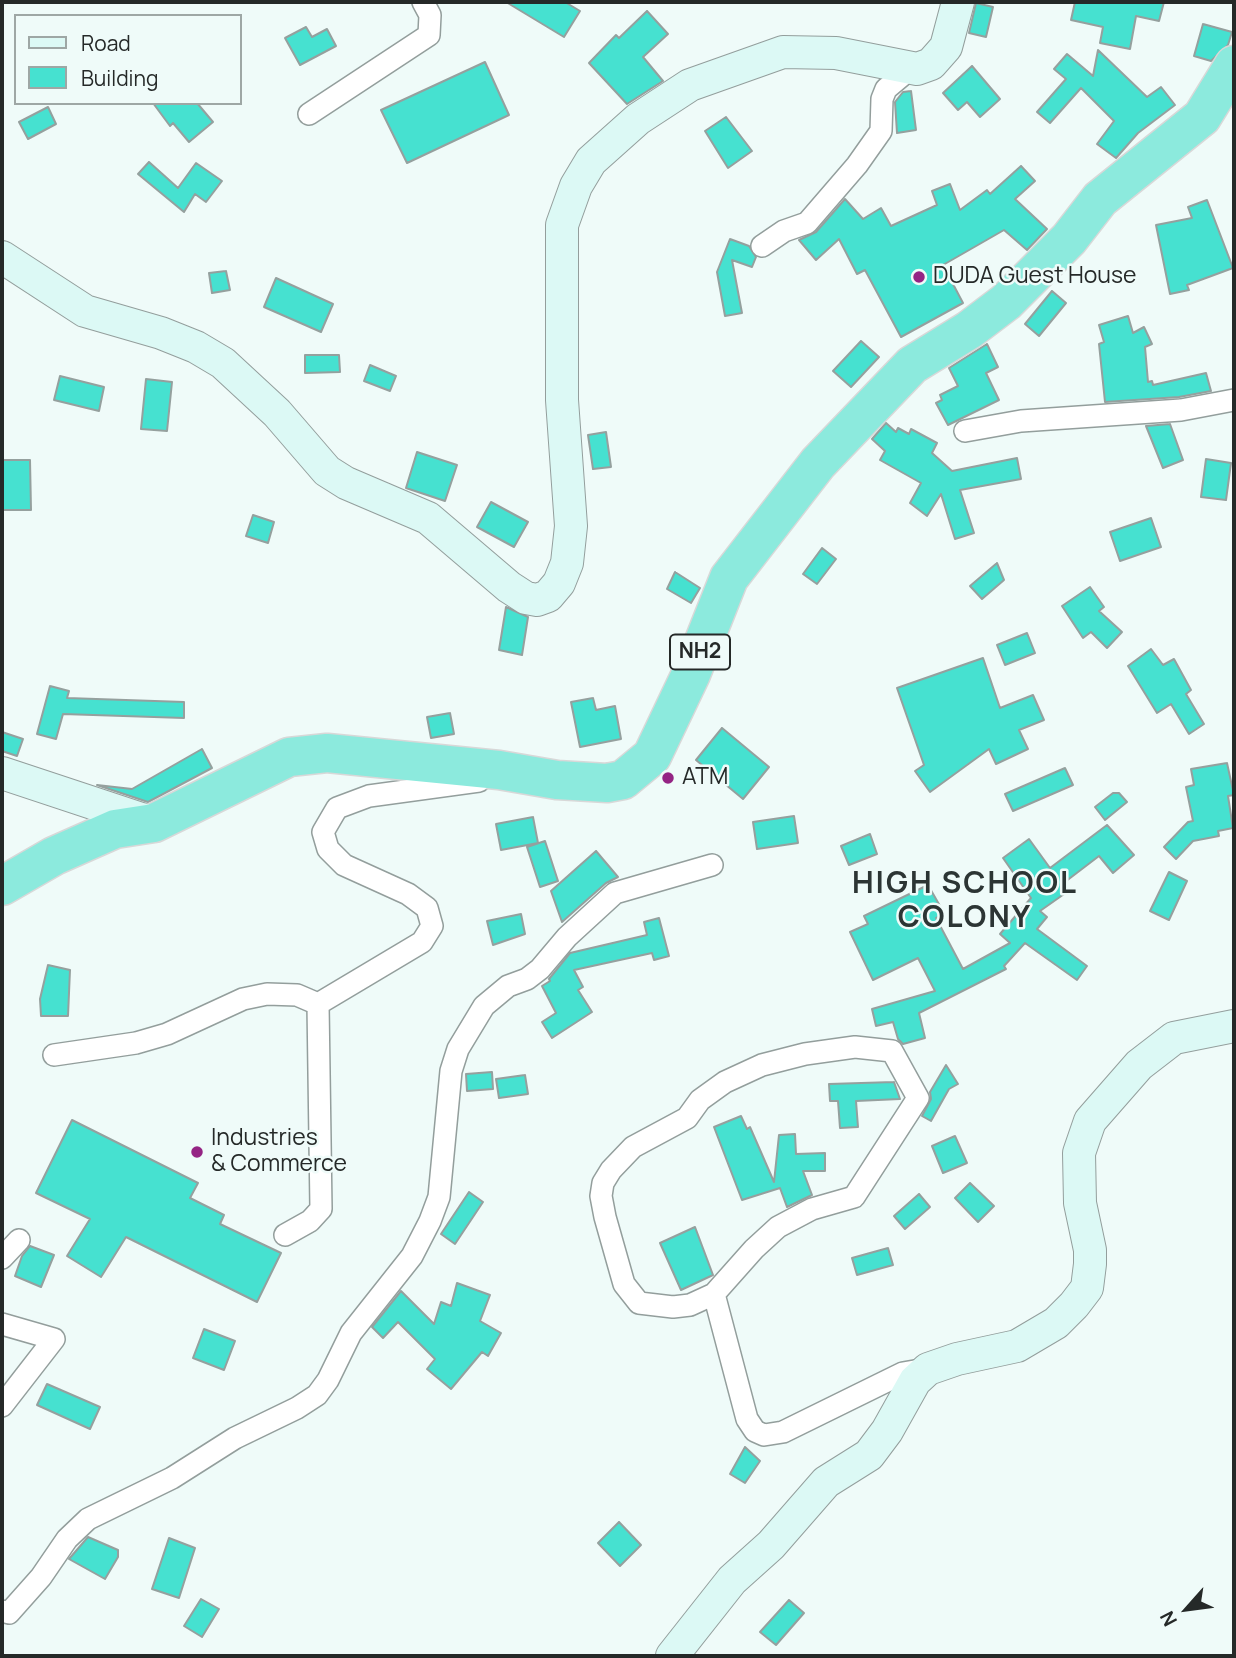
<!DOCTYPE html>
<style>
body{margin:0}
#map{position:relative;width:1236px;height:1658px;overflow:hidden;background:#effbf9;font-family:Manrope,sans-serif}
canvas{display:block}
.frame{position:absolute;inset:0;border:4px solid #252928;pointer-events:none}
.legend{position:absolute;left:14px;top:14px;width:228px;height:91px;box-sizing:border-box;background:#effbf9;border:2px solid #9ea7a5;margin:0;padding:9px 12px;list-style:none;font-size:21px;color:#252928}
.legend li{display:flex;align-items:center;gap:14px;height:35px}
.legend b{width:35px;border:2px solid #9ea7a5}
.north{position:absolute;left:1152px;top:1574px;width:70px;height:70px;-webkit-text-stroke:5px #effbf9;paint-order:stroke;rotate:242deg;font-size:19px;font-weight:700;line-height:28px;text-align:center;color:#252928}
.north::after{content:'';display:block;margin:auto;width:24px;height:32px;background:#252928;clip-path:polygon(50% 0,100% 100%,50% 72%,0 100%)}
</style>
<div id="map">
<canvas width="1236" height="1658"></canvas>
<div class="frame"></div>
<ul class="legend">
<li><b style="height:9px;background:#dcf9f5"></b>Road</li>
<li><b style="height:19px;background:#46e1d0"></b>Building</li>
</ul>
<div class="north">N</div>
</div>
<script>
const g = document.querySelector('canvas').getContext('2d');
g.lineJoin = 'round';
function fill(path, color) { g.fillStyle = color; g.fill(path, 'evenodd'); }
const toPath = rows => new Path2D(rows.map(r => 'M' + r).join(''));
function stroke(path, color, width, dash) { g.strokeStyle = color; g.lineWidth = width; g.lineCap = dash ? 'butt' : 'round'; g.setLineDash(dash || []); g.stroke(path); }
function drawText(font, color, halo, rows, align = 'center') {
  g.font = font + ' Manrope,sans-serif'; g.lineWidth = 5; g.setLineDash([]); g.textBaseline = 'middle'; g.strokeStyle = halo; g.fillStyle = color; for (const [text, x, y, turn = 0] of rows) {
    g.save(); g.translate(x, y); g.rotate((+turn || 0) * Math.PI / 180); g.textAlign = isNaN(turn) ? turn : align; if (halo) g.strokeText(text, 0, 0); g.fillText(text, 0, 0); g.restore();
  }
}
const building = toPath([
 [506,2,565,2,580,11,564,37,506,2],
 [1075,2,1164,2,1159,21,1136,16,1130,49,1100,43,1103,27,1071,20,1075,2],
 [976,3,993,7,986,37,969,33,976,3],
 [647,11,668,34,643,57,663,81,627,104,589,63,616,35,619,38,647,11],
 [1203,24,1232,32,1228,45,1211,61,1194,56,1203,24],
 [306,27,312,37,327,29,336,46,300,65,285,38,306,27],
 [1098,50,1147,97,1161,87,1175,105,1138,133,1116,158,1097,144,1114,121,1081,88,1050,123,1037,112,1066,79,1054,69,1067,54,1093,76,1098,50],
 [485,62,509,115,407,163,381,110,485,62],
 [972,66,1000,99,980,117,967,102,958,110,943,93,972,66],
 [911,91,916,130,897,133,895,102,903,92,911,91],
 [153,103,197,103,213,122,189,142,173,123,170,126,153,103],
 [48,107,56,124,28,139,19,122,48,107],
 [726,117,752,151,728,168,705,131,726,117],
 [149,162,178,188,196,163,222,181,206,202,195,194,184,212,138,174,149,162],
 [1021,166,1035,181,1015,199,1047,229,1027,250,1004,230,943,265,963,303,901,337,865,270,857,274,839,239,816,260,799,240,816,232,845,199,863,219,881,208,891,226,937,205,932,191,950,184,960,210,987,190,990,194,1021,166],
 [1207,200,1233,268,1187,285,1189,290,1170,294,1156,225,1192,218,1188,207,1207,200],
 [730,239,749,246,756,257,752,267,732,260,742,313,725,316,717,272,730,239],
 [226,271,230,290,212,293,209,273,226,271],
 [276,278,333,304,321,332,264,307,276,278],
 [1052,291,1066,303,1039,336,1025,324,1052,291],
 [1128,316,1133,333,1144,327,1152,344,1145,347,1148,382,1152,381,1153,385,1206,373,1211,391,1179,397,1105,402,1099,344,1104,342,1099,325,1128,316],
 [861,341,879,357,851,387,833,371,861,341],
 [987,344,998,367,986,373,999,400,948,425,936,403,942,400,940,395,958,386,949,368,987,344],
 [305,355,339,355,340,372,305,373,305,355],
 [370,365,396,376,390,391,364,381,370,365],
 [60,376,104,387,99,411,54,400,60,376],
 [146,379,172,382,167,431,141,429,146,379],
 [886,423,896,432,898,428,909,434,911,429,937,443,932,453,952,471,1017,458,1021,479,960,490,974,533,955,539,941,494,927,516,910,503,921,483,880,460,885,451,872,439,886,423],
 [1170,424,1183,460,1163,468,1146,426,1170,424],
 [606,432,611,467,593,469,588,435,606,432],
 [417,452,457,465,445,501,406,488,417,452],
 [1206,459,1231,463,1226,500,1201,497,1206,459],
 [2,460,30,460,31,510,2,510,2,460],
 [491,502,528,522,514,547,477,527,491,502],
 [253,515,274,522,268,543,246,536,253,515],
 [1151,518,1161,547,1120,561,1110,532,1151,518],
 [822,548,836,559,817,584,803,574,822,548],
 [997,563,1004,580,982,599,970,586,997,563],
 [675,572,700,588,691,603,667,589,675,572],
 [1090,587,1104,607,1099,611,1122,632,1107,648,1091,632,1083,638,1062,606,1090,587],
 [506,607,528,617,522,655,499,650,506,607],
 [1027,633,1035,653,1005,665,997,645,1027,633],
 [1151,649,1163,665,1174,659,1191,690,1186,694,1204,724,1189,734,1171,704,1157,713,1128,666,1151,649],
 [983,658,1000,708,1033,695,1044,720,1019,730,1028,749,996,764,989,749,930,792,915,771,924,765,897,688,983,658],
 [50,686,69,691,67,698,184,702,184,718,63,714,56,739,37,734,50,686],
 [593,698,596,710,615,706,621,739,580,747,571,702,593,698],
 [450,713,454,734,431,738,427,717,450,713],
 [722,728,769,767,743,799,696,760,722,728],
 [2,732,23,739,17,756,2,751,2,732],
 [202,749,212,768,148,802,97,785,132,789,202,749],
 [1227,763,1234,795,1228,796,1233,828,1218,831,1219,836,1193,841,1176,859,1164,847,1188,822,1193,821,1186,787,1194,785,1191,769,1227,763],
 [1065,768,1073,785,1013,811,1005,794,1065,768],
 [1113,793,1119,793,1127,802,1105,820,1095,807,1113,793],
 [794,816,798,843,757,849,753,822,794,816],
 [533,817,538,843,501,850,496,824,533,817],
 [1107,825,1134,855,1113,873,1099,856,1061,885,1067,892,1040,911,1047,917,1037,929,1087,966,1077,980,1025,943,1004,966,1006,969,919,1013,925,1038,903,1044,898,1039,893,1022,876,1026,872,1009,935,991,918,958,873,980,850,932,868,924,864,916,928,885,944,913,936,918,963,969,1010,943,1000,934,1031,898,1003,858,1029,839,1050,868,1107,825],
 [870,834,877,854,849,865,841,846,870,834],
 [545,841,558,881,540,887,527,847,545,841],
 [596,851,618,877,606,883,562,922,551,891,596,851],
 [1169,872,1187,881,1169,920,1150,911,1169,872],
 [521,914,525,934,493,945,487,921,521,914],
 [659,918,669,956,654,960,652,953,574,970,583,987,578,990,592,1012,552,1038,542,1022,556,1013,542,986,550,981,549,979,570,953,647,935,644,922,659,918],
 [48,965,70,970,68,1016,41,1016,40,999,48,965],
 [946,1065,958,1084,949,1089,931,1121,922,1116,931,1099,930,1092,946,1065],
 [492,1072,493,1089,467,1091,466,1074,492,1072],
 [525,1075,528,1094,499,1098,496,1079,525,1075],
 [894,1082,900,1099,856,1101,858,1127,840,1128,838,1101,830,1101,829,1084,894,1082],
 [741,1116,747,1129,750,1127,774,1182,779,1135,795,1134,796,1154,825,1153,825,1171,803,1171,812,1195,787,1207,780,1188,742,1200,714,1127,741,1116],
 [72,1120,198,1183,190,1198,224,1215,220,1224,281,1253,257,1302,126,1237,101,1277,67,1256,90,1219,36,1193,72,1120],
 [955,1136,967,1163,943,1173,932,1146,955,1136],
 [970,1183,994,1206,978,1222,955,1198,970,1183],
 [469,1192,483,1202,455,1244,441,1234,469,1192],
 [919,1194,930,1207,905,1229,894,1216,919,1194],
 [695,1227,713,1275,681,1290,660,1243,695,1227],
 [30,1246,54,1255,41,1287,15,1276,22,1256,30,1246],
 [888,1248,893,1265,857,1275,852,1258,888,1248],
 [457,1283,490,1295,480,1321,501,1333,488,1356,482,1352,451,1389,427,1369,435,1359,398,1322,383,1338,372,1327,401,1291,434,1324,441,1302,451,1306,457,1283],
 [204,1329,235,1341,224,1370,193,1358,204,1329],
 [47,1384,100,1407,90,1429,37,1405,47,1384],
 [745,1447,760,1461,745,1483,730,1474,745,1447],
 [619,1522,641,1545,620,1566,598,1543,619,1522],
 [88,1537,118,1550,118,1557,105,1579,69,1559,88,1537],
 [169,1538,195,1548,179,1598,152,1589,169,1538],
 [201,1599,219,1609,202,1637,184,1626,201,1599],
 [789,1600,804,1613,776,1645,760,1632,789,1600]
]);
fill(building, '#46e1d0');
stroke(building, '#95a09e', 2);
const street = toPath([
 [309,114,429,35,430,15,423,2],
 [762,246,784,231,807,223,857,165,881,131,882,99,886,89,911,68],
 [965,431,1021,421,1181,410,1234,400],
 [54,1055,136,1043,167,1034,243,999,267,994,297,995,318,1004,422,942,432,926,427,908,408,894,344,865,328,849,323,832,337,808,369,796,479,781],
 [285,1235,310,1221,321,1209,318,1004],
 [2,1258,19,1240],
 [714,1294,690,1305,673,1307,639,1303,624,1284,605,1217,601,1196,603,1183,611,1170,633,1147,687,1118,700,1100,725,1082,762,1065,805,1054,855,1047,892,1051,918,1098,854,1197,812,1209,778,1227,754,1249,714,1294,747,1419,755,1431,764,1435,783,1432,903,1373,926,1369],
 [2,1324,54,1339,2,1406],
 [2,1611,9,1613,41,1577,67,1539,88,1519,172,1478,235,1438,297,1408,317,1395,328,1380,351,1333,412,1256,430,1221,439,1197,451,1071,458,1049,484,1006,508,986,527,979,540,969,567,937,615,893,712,865]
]);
const secondary = toPath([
 [2,257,85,311,161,333,196,347,223,363,277,413,327,471,346,483,428,518,509,587,526,598,537,600,548,596,559,583,567,563,571,526,562,400,562,225,576,186,591,161,638,119,690,85,783,52,836,53,917,69,931,64,946,47,958,2],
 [2,773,150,822],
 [672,1656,732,1580,771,1545,826,1482,869,1455,887,1431,915,1381,928,1369,957,1359,1017,1346,1056,1323,1074,1305,1087,1288,1090,1264,1090,1250,1080,1203,1079,1153,1090,1121,1139,1065,1174,1038,1234,1026]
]);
const highway = toPath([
 [2,886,54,856,115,829,154,823,289,757,327,753,499,770,557,780,607,783,623,780,652,756,691,674,729,578,818,463,912,365,969,330,1006,302,1069,239,1100,199,1202,117,1234,65]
]);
stroke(street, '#939e9c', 24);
stroke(secondary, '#939e9c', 34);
stroke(highway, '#d8d8d8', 41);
stroke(street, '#fff', 21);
stroke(secondary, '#dcf9f5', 32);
stroke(highway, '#8ceadd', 38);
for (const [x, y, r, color] of [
 [919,277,7,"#942484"],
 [668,778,7,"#942484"],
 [197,1152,7,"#942484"]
]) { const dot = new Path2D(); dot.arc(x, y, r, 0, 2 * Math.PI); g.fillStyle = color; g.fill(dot); stroke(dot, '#effbf9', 2.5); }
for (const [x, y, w] of [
 [700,652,60]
]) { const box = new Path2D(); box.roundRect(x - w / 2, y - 17.5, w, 35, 5); g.fillStyle = '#effbf9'; g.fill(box); stroke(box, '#252928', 2); }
drawText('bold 21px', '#252928', null, [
 ["NH2",700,652]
]);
drawText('23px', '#252928', '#effbf9', [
 ["DUDA Guest House",933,277],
 ["ATM",682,778],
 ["Industries",211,1139],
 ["& Commerce",211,1165]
], 'left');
g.letterSpacing = '2px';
drawText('bold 30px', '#2c3534', '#effbf9', [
 ["HIGH SCHOOL",965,885],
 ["COLONY",965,919]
]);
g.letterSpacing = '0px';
</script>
